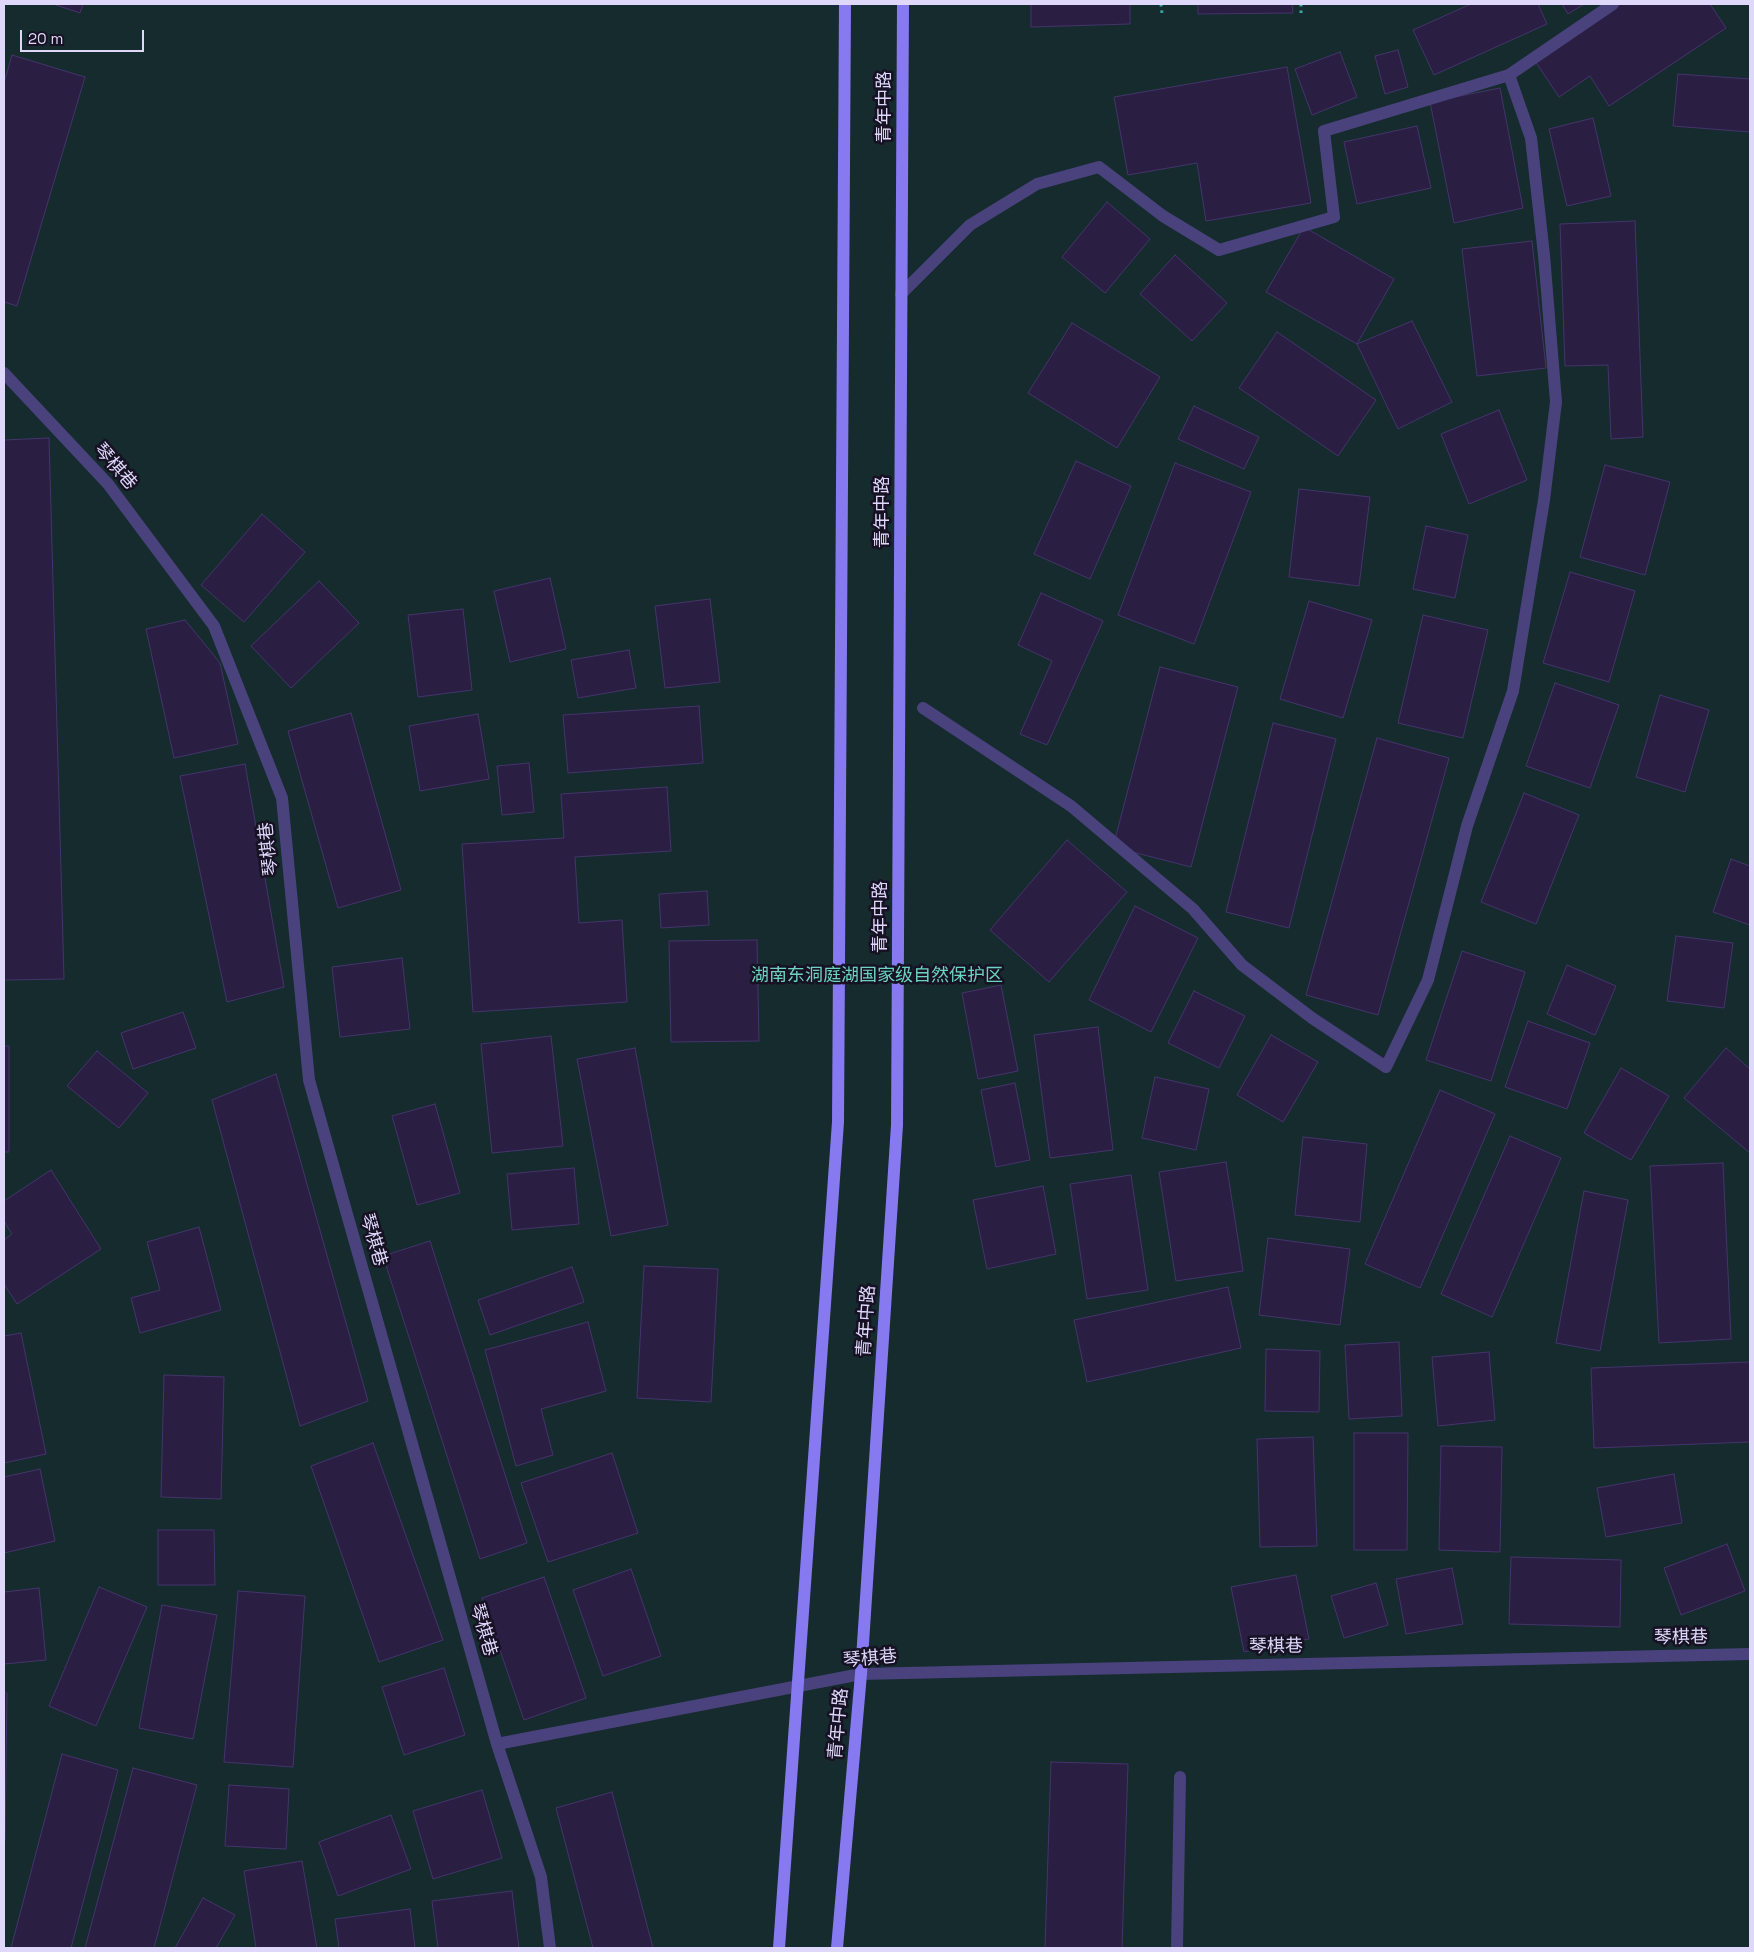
<!DOCTYPE html>
<meta charset="utf-8">
<style>
body{margin:0}
#map{position:relative;width:1754px;height:1952px;overflow:hidden;background:#161123;font-family:"Space Grotesk",sans-serif}
canvas{display:block}
.frame{position:absolute;inset:0;border:5px solid #dfd8fb;pointer-events:none}
.scale{position:absolute;left:20px;top:30px;width:124px;height:22px;box-sizing:border-box;border:2px solid #dfd8fb;border-top:0;padding-left:6px;font-size:15px;line-height:18px;white-space:nowrap;color:#dfd8fb;-webkit-text-stroke:4px #161123;paint-order:stroke}
</style>
<div id="map">
<canvas width="1754" height="1952"></canvas>
<div class="frame"></div>
<div class="scale">20 m</div>
</div>
<script>
const g = document.querySelector('canvas').getContext('2d');
g.lineJoin = 'round';
function fill(path, color) { g.fillStyle = color; g.fill(path, 'evenodd'); }
const toPath = rows => new Path2D(rows.map(r => 'M' + r).join(''));
function stroke(path, color, width, dash) { g.strokeStyle = color; g.lineWidth = width; g.lineCap = dash ? 'butt' : 'round'; g.setLineDash(dash || []); g.stroke(path); }
function drawText(font, color, halo, rows, align = 'center') {
  g.font = font + ' "Space Grotesk","Noto Sans SC",sans-serif'; g.lineWidth = 5; g.setLineDash([]); g.textBaseline = 'middle'; g.strokeStyle = halo; g.fillStyle = color; for (const [text, x, y, turn = 0] of rows) {
    g.save(); g.translate(x, y); g.rotate((+turn || 0) * Math.PI / 180); g.textAlign = isNaN(turn) ? turn : align; if (halo) g.strokeText(text, 0, 0); g.fillText(text, 0, 0); g.restore();
  }
}
fill(toPath([
 [4,4,1750,4,1750,1948,4,1948]
]), '#152b2d');
const building = toPath([
 [53,4,83,4,80,13,53,4],
 [1031,4,1130,4,1130,24,1031,27,1031,4],
 [1198,4,1292,4,1293,13,1198,14,1198,4],
 [1471,4,1538,4,1547,24,1434,75,1413,30,1471,4],
 [1562,4,1584,4,1568,14,1562,4],
 [1620,4,1710,4,1726,28,1609,106,1590,76,1559,97,1535,61,1620,4],
 [1398,50,1408,87,1385,94,1375,56,1398,50],
 [1340,52,1357,97,1312,115,1295,69,1340,52],
 [12,55,85,77,17,306,4,302,4,83,12,55],
 [1287,67,1311,203,1206,221,1197,163,1128,175,1114,97,1287,67],
 [1678,74,1750,79,1750,132,1673,126,1678,74],
 [1500,88,1523,208,1454,223,1430,102,1500,88],
 [1593,118,1611,196,1567,206,1549,129,1593,118],
 [1417,126,1431,188,1357,204,1344,142,1417,126],
 [1107,202,1150,239,1105,293,1062,257,1107,202],
 [1635,221,1643,437,1611,439,1608,365,1565,366,1560,224,1635,221],
 [1304,227,1394,279,1357,344,1266,292,1304,227],
 [1532,241,1546,368,1477,376,1462,249,1532,241],
 [1175,255,1227,303,1192,341,1140,294,1175,255],
 [1412,321,1452,402,1398,429,1357,344,1412,321],
 [1072,323,1160,377,1117,448,1028,393,1072,323],
 [1277,332,1376,400,1338,456,1239,388,1277,332],
 [1194,406,1259,437,1244,469,1178,439,1194,406],
 [1499,410,1527,480,1469,504,1441,434,1499,410],
 [49,438,64,979,4,980,4,440,49,438],
 [1076,461,1131,486,1090,579,1034,554,1076,461],
 [1175,463,1251,492,1194,644,1118,615,1175,463],
 [1605,465,1670,482,1645,575,1580,557,1605,465],
 [1299,489,1370,497,1359,586,1289,577,1299,489],
 [262,514,305,552,244,622,201,585,262,514],
 [1426,526,1468,535,1455,598,1413,589,1426,526],
 [1570,572,1635,591,1609,682,1543,663,1570,572],
 [550,578,566,649,510,662,494,591,550,578],
 [319,581,359,623,291,688,251,646,319,581],
 [1041,593,1103,621,1047,745,1020,734,1052,661,1018,645,1041,593],
 [710,599,720,682,665,688,655,606,710,599],
 [1309,601,1372,620,1343,718,1280,699,1309,601],
 [463,609,472,690,418,697,408,615,463,609],
 [1423,615,1488,630,1463,738,1398,723,1423,615],
 [185,620,220,663,238,744,174,758,146,629,185,620],
 [629,650,636,688,578,698,571,660,629,650],
 [1160,667,1238,687,1191,867,1113,847,1160,667],
 [1555,683,1619,705,1590,788,1526,766,1555,683],
 [1660,695,1709,710,1685,792,1636,777,1660,695],
 [699,706,703,763,568,773,563,715,699,706],
 [351,713,401,890,338,908,288,731,351,713],
 [478,714,489,779,420,791,409,726,478,714],
 [1273,723,1336,739,1289,928,1226,912,1273,723],
 [1377,738,1449,758,1378,1015,1306,995,1377,738],
 [529,763,534,812,502,815,497,766,529,763],
 [245,764,284,987,227,1002,180,776,245,764],
 [667,787,671,851,575,857,579,923,622,920,627,1002,473,1012,462,844,564,838,561,794,667,787],
 [1524,793,1579,815,1536,924,1481,902,1524,793],
 [1067,840,1127,892,1049,982,990,930,1067,840],
 [1731,859,1750,866,1750,925,1713,912,1731,859],
 [707,891,709,925,661,928,659,894,707,891],
 [1135,906,1198,938,1151,1032,1089,1000,1135,906],
 [1676,936,1733,943,1724,1008,1667,1001,1676,936],
 [757,940,759,1041,671,1042,669,941,757,940],
 [1462,951,1525,972,1491,1081,1426,1060,1462,951],
 [402,958,410,1029,340,1037,332,967,402,958],
 [1567,965,1616,986,1595,1035,1547,1014,1567,965],
 [1001,985,1018,1071,978,1079,962,993,1001,985],
 [1194,991,1245,1016,1219,1068,1168,1043,1194,991],
 [183,1012,196,1048,133,1069,121,1033,183,1012],
 [1528,1021,1590,1043,1567,1109,1505,1087,1528,1021],
 [1098,1027,1113,1150,1050,1158,1034,1035,1098,1027],
 [1271,1035,1318,1062,1283,1122,1237,1095,1271,1035],
 [551,1036,563,1146,492,1153,481,1044,551,1036],
 [4,1046,9,1046,9,1152,4,1152,4,1046],
 [635,1048,668,1225,611,1236,577,1059,635,1048],
 [1726,1048,1750,1069,1750,1153,1684,1098,1726,1048],
 [97,1051,148,1093,119,1128,67,1086,97,1051],
 [1621,1068,1669,1096,1631,1160,1584,1133,1621,1068],
 [276,1074,368,1401,300,1426,212,1100,276,1074],
 [1155,1077,1209,1089,1196,1150,1142,1138,1155,1077],
 [1015,1083,1030,1160,996,1167,981,1090,1015,1083],
 [1440,1090,1495,1114,1420,1288,1365,1264,1440,1090],
 [435,1104,460,1193,417,1205,392,1116,435,1104],
 [1510,1136,1561,1158,1492,1317,1441,1294,1510,1136],
 [1303,1137,1367,1144,1360,1222,1295,1215,1303,1137],
 [1226,1162,1243,1271,1176,1281,1159,1172,1226,1162],
 [1723,1163,1731,1339,1659,1343,1650,1166,1723,1163],
 [574,1168,579,1224,512,1230,507,1174,574,1168],
 [51,1170,101,1249,17,1304,4,1284,4,1240,12,1234,4,1221,4,1201,51,1170],
 [1131,1175,1148,1290,1087,1299,1070,1184,1131,1175],
 [1043,1186,1056,1254,987,1269,973,1200,1043,1186],
 [1584,1191,1628,1200,1600,1351,1556,1343,1584,1191],
 [199,1227,221,1310,140,1333,131,1298,160,1290,147,1242,199,1227],
 [1268,1238,1350,1249,1340,1325,1259,1315,1268,1238],
 [430,1241,527,1543,480,1559,383,1256,430,1241],
 [644,1266,718,1269,711,1402,637,1398,644,1266],
 [572,1267,584,1302,490,1335,478,1300,572,1267],
 [1228,1287,1241,1348,1087,1382,1074,1320,1228,1287],
 [588,1322,606,1391,541,1409,553,1455,516,1466,485,1350,588,1322],
 [21,1333,46,1454,4,1463,4,1336,21,1333],
 [1399,1342,1402,1416,1349,1419,1345,1345,1399,1342],
 [1266,1349,1320,1351,1319,1412,1265,1411,1266,1349],
 [1489,1352,1495,1420,1438,1426,1432,1357,1489,1352],
 [1750,1362,1750,1442,1594,1448,1591,1368,1750,1362],
 [164,1375,224,1377,221,1499,161,1497,164,1375],
 [1354,1433,1408,1433,1407,1550,1354,1550,1354,1433],
 [1313,1437,1317,1546,1260,1547,1257,1439,1313,1437],
 [373,1443,443,1640,379,1662,311,1466,373,1443],
 [1441,1446,1502,1447,1500,1552,1439,1550,1441,1446],
 [612,1453,638,1533,548,1562,521,1483,612,1453],
 [40,1469,55,1541,4,1553,4,1477,40,1469],
 [1674,1474,1682,1523,1606,1537,1597,1488,1674,1474],
 [158,1530,214,1530,215,1585,158,1585,158,1530],
 [1727,1544,1745,1591,1681,1615,1664,1568,1727,1544],
 [1511,1557,1621,1560,1620,1627,1509,1624,1511,1557],
 [1452,1568,1463,1624,1406,1634,1396,1579,1452,1568],
 [631,1569,661,1656,603,1676,573,1590,631,1569],
 [1296,1575,1309,1639,1244,1652,1231,1587,1296,1575],
 [544,1577,586,1698,524,1720,482,1598,544,1577],
 [1376,1583,1388,1625,1344,1638,1331,1596,1376,1583],
 [99,1587,147,1607,96,1726,49,1706,99,1587],
 [39,1588,46,1660,4,1664,4,1592,39,1588],
 [238,1591,305,1596,293,1767,224,1762,238,1591],
 [162,1605,217,1615,193,1739,139,1728,162,1605],
 [444,1668,465,1735,404,1755,382,1687,444,1668],
 [4,1693,7,1693,5,1841,4,1841,4,1693],
 [62,1754,118,1770,71,1948,11,1948,62,1754],
 [1051,1762,1128,1764,1122,1948,1045,1948,1051,1762],
 [133,1768,197,1785,154,1948,85,1948,133,1768],
 [229,1785,289,1789,286,1849,225,1846,229,1785],
 [482,1790,502,1858,433,1879,413,1811,482,1790],
 [612,1792,653,1948,593,1948,556,1808,612,1792],
 [391,1815,411,1869,338,1896,319,1842,391,1815],
 [302,1861,317,1948,256,1948,244,1871,302,1861],
 [512,1891,519,1948,438,1948,432,1901,512,1891],
 [203,1898,235,1915,216,1948,175,1948,203,1898],
 [410,1909,415,1948,339,1948,335,1919,410,1909]
]);
fill(building, '#2a1f42');
stroke(building, '#44346c', 1);
stroke(toPath([
 [1161,4,1162,14],
 [1301,4,1301,16]
]), '#3da7aa', 3, [2.5, 4]);
stroke(toPath([
 [1509,75,1613,4],
 [901,294,970,225,1037,184,1099,167,1163,216,1219,250,1334,217,1324,131,1509,75,1531,138,1544,255,1556,402,1544,500,1513,691,1467,826,1428,980,1386,1067,1312,1018,1242,965,1193,909,1071,806,923,708],
 [4,373,108,484,214,626,282,798,309,1080,497,1744,861,1674,1750,1654],
 [497,1744,541,1877,550,1948],
 [1177,1948,1180,1777]
]), '#49427d', 12);
stroke(toPath([
 [779,1948,838,1122,845,4],
 [837,1948,861,1674,897,1125,903,4]
]), '#877af0', 12);
drawText('18px', '#dfd8fb', '#161123', [
 ["青年中路",885,107,-90],
 ["琴棋巷",115,467,49],
 ["青年中路",883,512,-90],
 ["琴棋巷",269,849,-96],
 ["青年中路",881,917,-90],
 ["琴棋巷",373,1240,74],
 ["青年中路",867,1321,-86],
 ["琴棋巷",483,1630,74],
 ["琴棋巷",1681,1638,-1],
 ["琴棋巷",1276,1647,-1],
 ["琴棋巷",870,1659,-5],
 ["青年中路",839,1724,-85]
]);
drawText('18px', '#6cd3c2', '#161123', [
 ["湖南东洞庭湖国家级自然保护区",877,976]
]);
</script>
